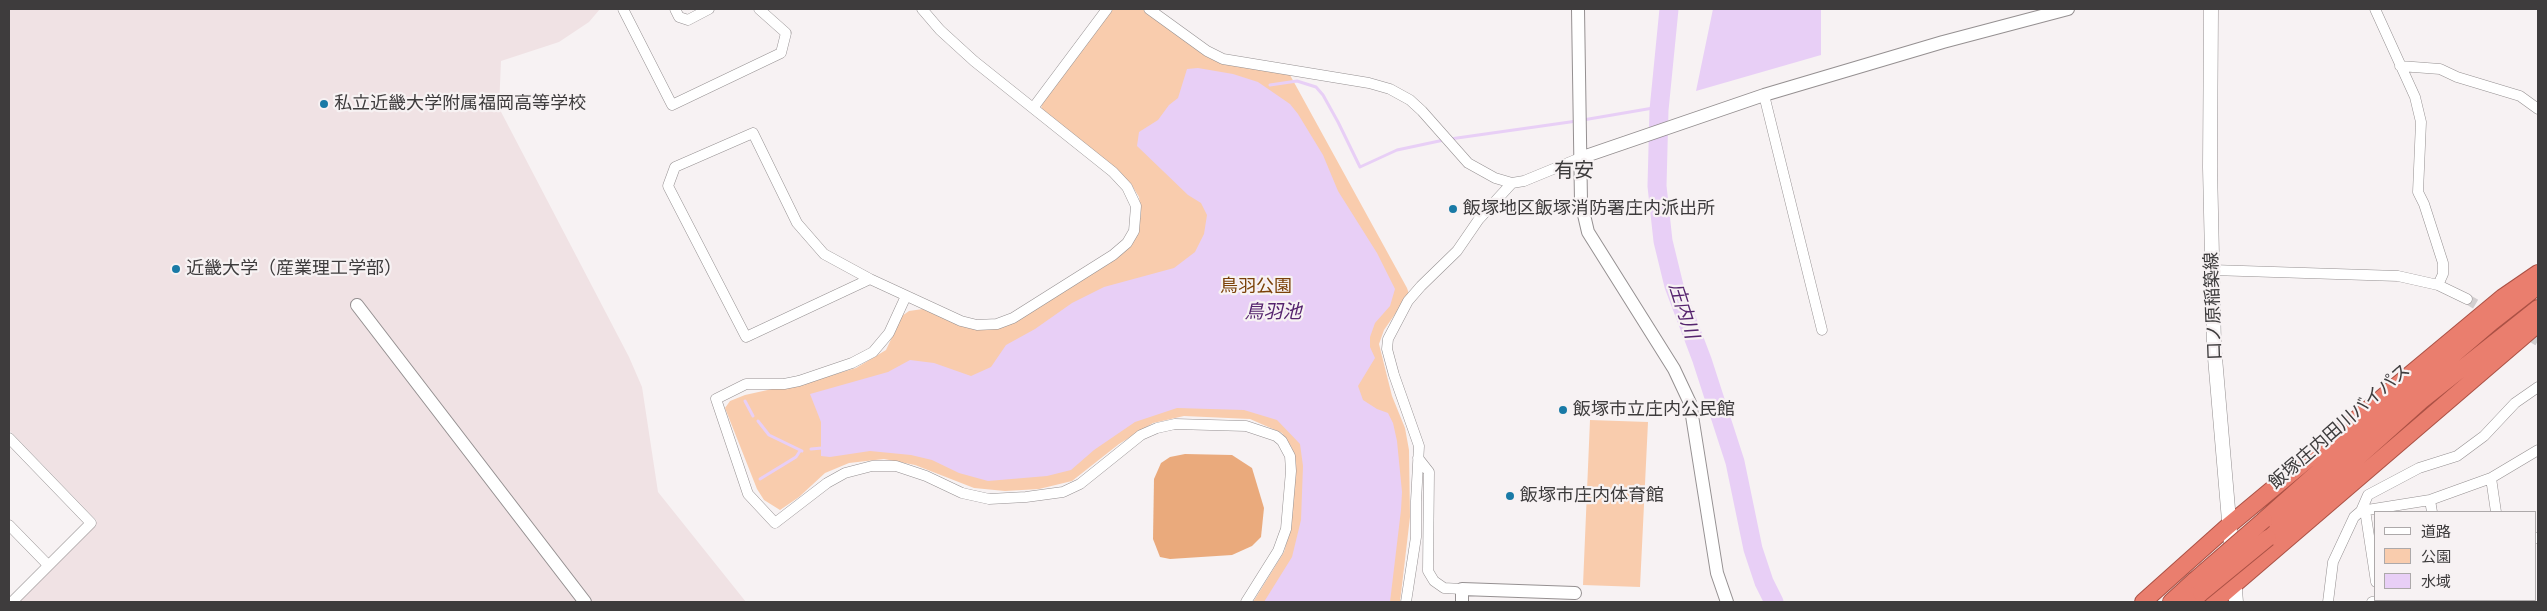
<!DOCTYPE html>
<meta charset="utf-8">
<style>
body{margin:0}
#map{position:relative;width:2547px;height:611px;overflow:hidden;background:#f7f2f3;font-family:"Space Grotesk","Noto Sans JP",sans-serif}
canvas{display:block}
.frame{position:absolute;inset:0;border:10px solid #3e3c3d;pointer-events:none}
.legend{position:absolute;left:2374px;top:511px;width:162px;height:90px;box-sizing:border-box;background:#f7f2f3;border:1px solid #ada9aa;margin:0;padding:6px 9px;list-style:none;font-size:15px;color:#3e3c3d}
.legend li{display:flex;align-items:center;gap:10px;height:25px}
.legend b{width:25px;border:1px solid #ada9aa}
</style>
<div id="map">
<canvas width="2547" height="611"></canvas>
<div class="frame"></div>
<ul class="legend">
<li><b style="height:6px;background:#fff"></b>道路</li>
<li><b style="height:14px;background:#f9ccad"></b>公園</li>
<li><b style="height:14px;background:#e8cff6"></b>水域</li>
</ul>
</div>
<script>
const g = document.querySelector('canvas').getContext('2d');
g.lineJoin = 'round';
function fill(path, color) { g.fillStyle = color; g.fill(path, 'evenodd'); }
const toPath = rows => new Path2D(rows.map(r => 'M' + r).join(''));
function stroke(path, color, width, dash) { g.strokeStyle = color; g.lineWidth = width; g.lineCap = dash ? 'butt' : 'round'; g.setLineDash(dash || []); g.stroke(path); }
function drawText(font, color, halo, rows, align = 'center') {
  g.font = font + ' "Space Grotesk","Noto Sans JP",sans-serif'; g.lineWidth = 4.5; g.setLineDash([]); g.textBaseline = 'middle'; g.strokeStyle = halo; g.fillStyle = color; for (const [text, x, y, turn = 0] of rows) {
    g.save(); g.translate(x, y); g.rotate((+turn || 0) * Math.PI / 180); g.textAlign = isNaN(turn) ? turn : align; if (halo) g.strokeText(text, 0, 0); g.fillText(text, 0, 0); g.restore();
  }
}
fill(toPath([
 [9,9,600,9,589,22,559,42,501,61,499,108,629,357,642,387,658,492,746,602,19,602,97,521,9,430]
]), '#f0e2e4');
fill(toPath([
 [1111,9,1145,9,1202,51,1290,75,1407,288,1409,294,1384,330,1379,344,1392,396,1405,428,1409,450,1410,517,1400,602,1253,602,1284,552,1291,527,1294,467,1292,448,1282,433,1250,419,1184,416,1153,423,1119,444,1072,481,1039,489,1005,491,974,488,915,465,884,459,849,463,825,473,799,497,780,510,764,500,757,489,725,408,730,401,745,395,822,378,856,368,886,350,902,316,909,311,923,309,950,320,988,326,1051,297,1138,231,1141,213,1139,197,1131,184,1041,109,1043,99],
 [1590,420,1648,422,1640,587,1583,585]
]), '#f9ccad');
fill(toPath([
 [1185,454,1232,455,1252,468,1264,508,1261,537,1252,546,1232,555,1170,559,1160,557,1153,539,1154,479,1161,463,1170,457]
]), '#eaaa7c');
fill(toPath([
 [1713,9,1821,9,1821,55,1696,91],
 [1198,68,1233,74,1258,82,1290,104,1298,114,1323,155,1338,191,1377,253,1395,289,1390,306,1375,323,1370,337,1370,347,1375,358,1358,386,1363,400,1377,409,1388,413,1393,423,1397,441,1402,492,1401,510,1390,602,1264,602,1292,557,1301,520,1303,466,1300,444,1277,420,1244,410,1177,408,1135,422,1094,450,1071,470,1047,476,988,481,959,473,932,460,911,455,870,451,830,457,821,456,821,422,810,394,888,372,910,360,934,363,971,376,991,367,1006,345,1035,329,1072,303,1104,287,1174,268,1195,252,1204,234,1207,215,1201,203,1188,195,1137,146,1139,132,1158,120,1169,105,1178,98,1187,69]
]), '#e8cff6');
stroke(toPath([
 [1270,85,1297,81,1316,87,1323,95,1338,122,1360,167,1397,150,1444,140],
 [1583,120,1659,107],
 [1450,139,1577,121],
 [745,401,753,416],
 [758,421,769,435,802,451],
 [811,449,822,448],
 [760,479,796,457,800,451]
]), '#e8cff6', 3);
stroke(toPath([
 [1669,9,1659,110,1657,186,1663,241,1674,286,1702,360,1735,462,1753,549,1764,582,1774,602]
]), '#e8cff6', 19);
stroke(toPath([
 [2467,299,2538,341]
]), '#d2cecf', 10, [10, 5]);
const minor = toPath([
 [623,9,672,105,781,53,786,33,759,9],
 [675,9,679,17,688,20,709,9],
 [1149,9,1207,51,1223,59,1369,83,1390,89,1410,100,1422,111,1468,163,1495,178,1512,183,1524,181,1580,158],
 [2375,9,2415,97,2421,122,2418,192,2424,204,2443,263,2443,274,2438,285],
 [2400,66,2440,69,2457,77,2520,96,2538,109],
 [1764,95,1822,330],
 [1033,108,1107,9],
 [753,133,797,223,824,254,870,279,746,337,668,186,675,167,753,133],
 [2212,270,2398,276,2438,285,2467,299],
 [870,279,961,321,977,325,997,324,1013,318,1113,255,1127,243,1134,231,1136,206,1127,187,1113,172,974,61,940,30,922,9],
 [906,296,889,333,873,352,852,363,799,381,784,384,746,384,716,399,748,494,775,523,827,483,845,473,872,466,896,466,926,476,962,493,989,499,1026,497,1063,492,1080,484,1141,435,1157,428,1175,424,1246,426,1276,436,1282,441,1290,456,1291,471,1286,529,1278,551,1246,602],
 [9,438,91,523,12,602],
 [1418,458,1429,472,1428,571,1434,581,1444,588,1462,589],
 [2491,478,2496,512],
 [2430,500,2432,512],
 [2365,510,2376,582],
 [2361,511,2430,500,2491,478,2538,450],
 [9,525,48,565],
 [2536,538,2538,538],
 [2448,600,2448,602],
 [2514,600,2515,602],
 [1406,602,1416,537,1416,501,1419,446,1394,375,1387,349,1388,339,1408,301,1421,286,1457,251,1479,219,1512,183],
 [2328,602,2333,562,2354,517,2361,511,2368,495,2419,468,2457,456,2484,436,2515,403,2538,387],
 [2372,602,2384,600]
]);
const tertiary = toPath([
 [1578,9,1581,202,1588,232,1674,369,1690,403,1717,573,1727,602],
 [1580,158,1764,95,1943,42,2068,9],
 [357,305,585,602],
 [1462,602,1462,589,1575,593]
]);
const secondary = toPath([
 [2211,9,2210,167,2214,346,2236,602]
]);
const trunk = toPath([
 [2264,520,2371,425,2492,322,2538,286],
 [2268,538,2421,401,2538,308],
 [2143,602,2228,526,2503,297,2538,273],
 [2171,602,2195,580],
 [2191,602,2201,593],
 [2214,602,2538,324]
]);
stroke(minor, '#959091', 11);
stroke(tertiary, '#959091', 14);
stroke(secondary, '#959091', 15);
stroke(trunk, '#ab5145', 18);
stroke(minor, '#fff', 10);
stroke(tertiary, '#fff', 12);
stroke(secondary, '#fff', 14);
stroke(trunk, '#ea7e6e', 16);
const trunkBridge = toPath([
 [2195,580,2264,520],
 [2201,593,2268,538]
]);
stroke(trunkBridge, '#ab5145', 18, []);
stroke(trunkBridge, '#ea7e6e', 16);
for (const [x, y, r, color] of [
 [324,104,5,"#197aa6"],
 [1453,209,5,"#197aa6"],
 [176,269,5,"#197aa6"],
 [1563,410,5,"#197aa6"],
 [1510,496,5,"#197aa6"]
]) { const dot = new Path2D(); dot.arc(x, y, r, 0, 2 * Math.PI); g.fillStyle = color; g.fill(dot); stroke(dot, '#f7f2f3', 2); }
drawText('18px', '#3e3c3d', '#f7f2f3', [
 ["私立近畿大学附属福岡高等学校",334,104],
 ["飯塚地区飯塚消防署庄内派出所",1463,209],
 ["近畿大学（産業理工学部）",186,269],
 ["飯塚市立庄内公民館",1573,410],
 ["飯塚市庄内体育館",1520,496]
], 'left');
drawText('18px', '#7b4109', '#f7f2f3', [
 ["鳥羽公園",1256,287]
]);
drawText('18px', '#3e3c3d', '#f7f2f3', [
 ["口ノ原稲築線",2214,306,-92],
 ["飯塚庄内田川バイパス",2340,427,-41]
]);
drawText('italic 19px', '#55246e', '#f7f2f3', [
 ["庄内川",1683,311,72],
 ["鳥羽池",1273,313]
]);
drawText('20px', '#3e3c3d', '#f7f2f3', [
 ["有安",1574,172]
]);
</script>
